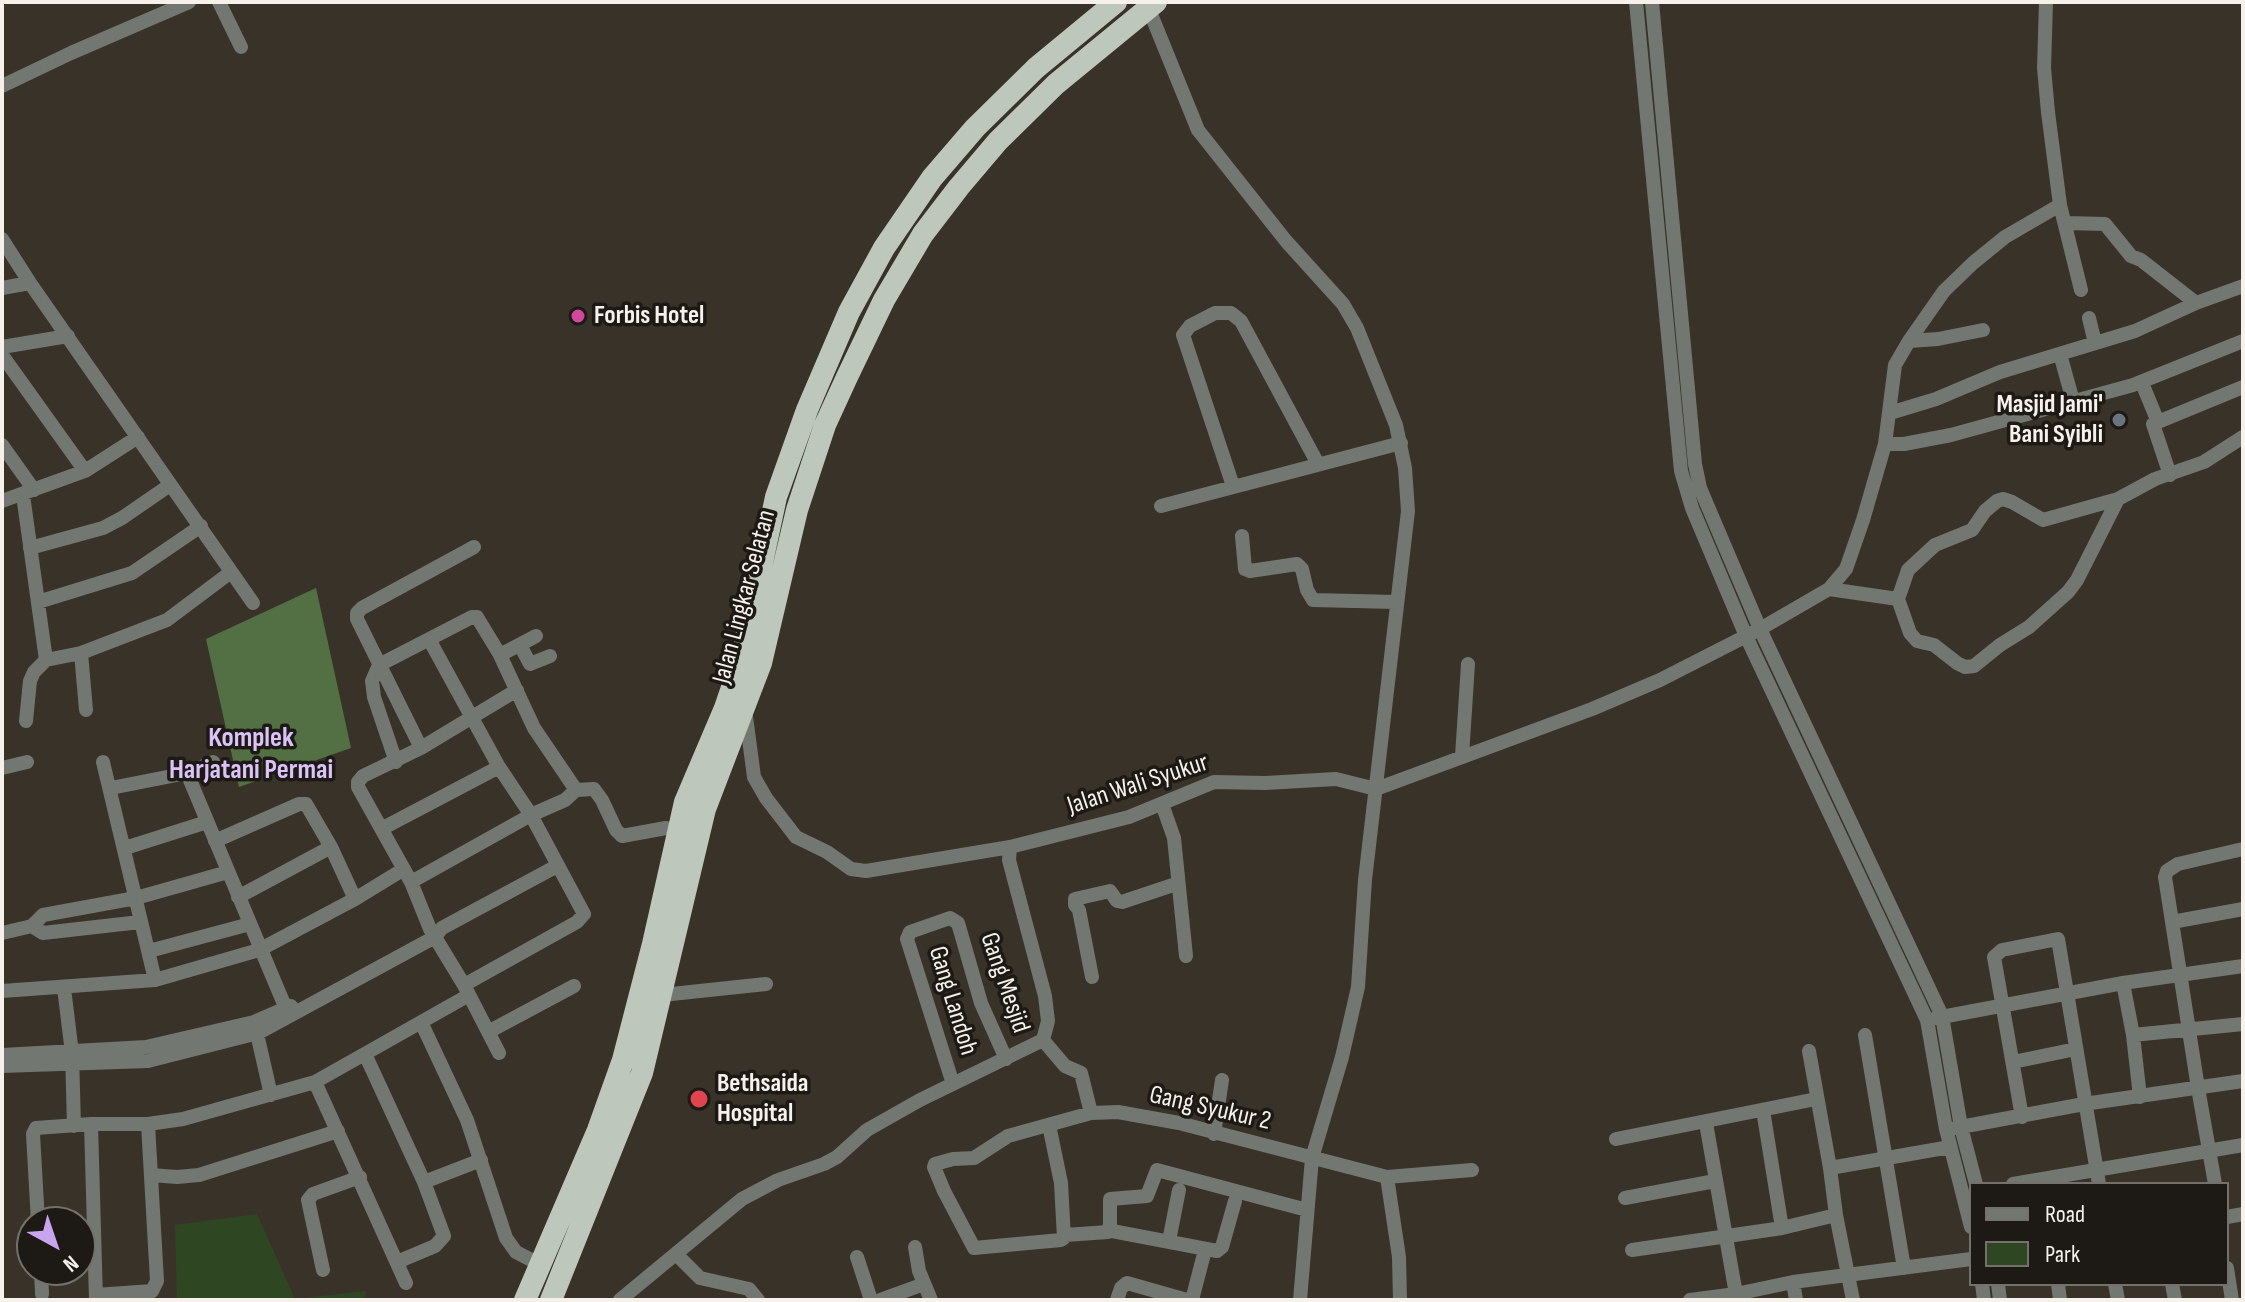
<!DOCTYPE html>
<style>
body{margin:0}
#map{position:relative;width:2245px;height:1302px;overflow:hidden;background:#393228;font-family:"Sofia Sans Condensed",sans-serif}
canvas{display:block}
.frame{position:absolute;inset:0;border:4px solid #f6f2eb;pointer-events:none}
.legend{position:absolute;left:1969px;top:1182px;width:260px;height:104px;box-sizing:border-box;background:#1d1a16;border:2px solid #74706b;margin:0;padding:10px 14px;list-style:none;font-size:24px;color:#f6f2eb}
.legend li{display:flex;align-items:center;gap:16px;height:40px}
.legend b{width:40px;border:2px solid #74706b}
.north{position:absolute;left:16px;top:1206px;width:80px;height:80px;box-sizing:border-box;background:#1d1a16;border:2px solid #74706b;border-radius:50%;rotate:140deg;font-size:22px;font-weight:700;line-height:32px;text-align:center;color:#f6f2eb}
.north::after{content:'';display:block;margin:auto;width:28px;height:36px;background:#c7a6ef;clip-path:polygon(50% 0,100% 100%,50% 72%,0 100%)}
</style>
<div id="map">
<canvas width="2245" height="1302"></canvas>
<div class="frame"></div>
<ul class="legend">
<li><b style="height:10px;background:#727772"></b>Road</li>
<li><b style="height:22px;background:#2f4623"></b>Park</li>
</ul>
<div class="north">N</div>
</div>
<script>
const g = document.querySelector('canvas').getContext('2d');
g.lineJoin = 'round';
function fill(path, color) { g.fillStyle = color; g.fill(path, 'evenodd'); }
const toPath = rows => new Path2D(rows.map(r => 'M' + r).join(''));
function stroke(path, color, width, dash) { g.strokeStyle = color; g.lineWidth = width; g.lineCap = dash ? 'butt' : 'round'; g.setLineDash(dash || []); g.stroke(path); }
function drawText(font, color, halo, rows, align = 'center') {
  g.font = font + ' "Sofia Sans Condensed",sans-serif'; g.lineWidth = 7; g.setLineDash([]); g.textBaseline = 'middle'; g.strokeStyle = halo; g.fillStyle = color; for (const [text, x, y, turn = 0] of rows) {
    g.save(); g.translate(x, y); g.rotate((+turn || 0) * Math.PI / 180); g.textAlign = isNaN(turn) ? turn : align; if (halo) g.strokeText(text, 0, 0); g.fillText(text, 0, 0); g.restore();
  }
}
fill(toPath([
 [257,1214,295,1299,366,1291,364,1300,177,1300,175,1225]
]), '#2f4623');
fill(toPath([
 [316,588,351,748,239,787,206,639]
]), '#527043');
stroke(toPath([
 [219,2,241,47],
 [1636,2,1681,471,1692,508,1746,636,1927,1020,1946,1129,1971,1227],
 [1652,2,1695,464,1700,488,1760,629,1942,1016,1961,1127,1976,1184],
 [2046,2,2044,68,2048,112,2060,205,2081,290],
 [1148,7,1198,130,1286,241,1343,304,1357,328,1396,425,1405,468,1408,511,1365,880,1358,987,1342,1057,1312,1158,1300,1300],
 [2,86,71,53,189,2],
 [2066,223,2105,224,2131,256,2141,260,2196,303],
 [2,239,30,283,253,603],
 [2,288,30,283],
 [2089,318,2095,343],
 [1909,341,1938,339,1983,330],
 [2,347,68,336],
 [2060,354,2073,401],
 [2,355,85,471],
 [2142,383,2158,422],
 [1890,413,1936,399,2000,372,2135,331,2196,303,2243,286],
 [1885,444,1904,444,1951,435,2133,385,2243,341],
 [2,445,34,490],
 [2170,475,2153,424,2243,387],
 [1233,486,1183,335,1190,326,1215,313,1231,313,1241,321,1318,464],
 [23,495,46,660,34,672,30,681,26,721],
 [2118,499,2043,520,2012,502,2003,499,1997,501,1985,511,1972,530,1935,545,1908,570,1898,599,1910,633,1917,641,1934,645,1957,663,1965,667,1974,666,2000,645,2029,627,2068,592,2077,580,2118,499,2155,479,2204,462,2243,437],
 [2,501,85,471,138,437],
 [1161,506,1401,443],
 [1242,536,1245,569,1250,571,1297,564,1302,569,1307,590,1313,600,1396,602],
 [30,548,103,528,122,518,170,485],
 [1829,589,1898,599],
 [38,602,132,573,201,526],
 [430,641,499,767,531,815,584,914,577,922,464,985],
 [520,645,530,664,550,656],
 [81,653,86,710],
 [500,655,536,636],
 [46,660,81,653,167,620,231,572],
 [745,709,754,777,766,798,796,837,827,852,851,869,866,871,1010,847],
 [421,748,357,619,357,613,362,608,474,547],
 [1462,756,1468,664],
 [103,762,155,980],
 [396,762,374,697,372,681,379,665,472,617,477,617,500,655,534,728,576,790],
 [2,768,27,762],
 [187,773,289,1016],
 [111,788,187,773,213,762],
 [1162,804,1174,838,1186,956],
 [383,828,499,767],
 [215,841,299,804,306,804,331,847,355,899],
 [125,848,207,822],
 [411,882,531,815,565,800,576,790,594,789,602,800,616,830,622,836,666,828],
 [238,897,331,847],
 [2172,922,2243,909],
 [32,926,43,933,140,922],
 [2,933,32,926,43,915,136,898,228,872],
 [149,951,250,924],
 [1092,977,1079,910,1075,905,1075,899,1110,891,1117,901,1122,902,1176,884],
 [2123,983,2133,1035,2140,1097],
 [64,988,72,1053,74,1126],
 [2,991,155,980,259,950,355,899,404,869],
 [662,995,766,984],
 [1936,1018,2123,983,2243,966],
 [421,1022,467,1120,506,1238,516,1252,541,1265],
 [255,1025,271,1095],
 [488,1032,574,986],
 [1865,1035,1904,1268],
 [2133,1035,2243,1024],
 [1043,1040,1065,1066,1081,1073,1091,1113],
 [1809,1051,1830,1168,1836,1215,1853,1300],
 [499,1053,464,985,430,929,411,882,358,787,358,782,363,776,421,748,517,690],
 [365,1054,424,1182,444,1236,435,1246,397,1262],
 [2,1055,146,1047,254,1022,291,1006],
 [2013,1062,2076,1049],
 [2,1066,148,1061,258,1033,435,937,442,928,557,866],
 [315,1082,406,1283],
 [953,1084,907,939,910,932,950,918,958,923,981,1003,1006,1059],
 [1763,1110,1782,1228],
 [2022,1117,1994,957,2002,950,2058,939,2099,1184],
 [1706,1123,1737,1300],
 [91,1124,96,1300],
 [1049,1125,1061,1183,1064,1238,1061,1240,974,1248,944,1191,934,1167,935,1164,953,1159,974,1158,1008,1136,1091,1113,1118,1112,1179,1123,1387,1177,1399,1257,1400,1300],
 [1955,1128,2084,1104,2243,1081],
 [1214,1134,1222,1080],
 [1616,1139,1816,1099],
 [1830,1168,1950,1147],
 [151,1175,177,1177,199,1175,338,1131],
 [1387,1177,1472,1170],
 [424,1182,481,1160],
 [2013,1184,2243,1145],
 [2215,1184,2198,1088,2165,877,2167,871,2178,864,2243,849],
 [1625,1198,1715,1181],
 [2227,1217,2243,1214],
 [38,1222,33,1134,36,1128,91,1124,148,1124,183,1119,315,1082,469,995],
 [1112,1231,1217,1251,1222,1247,1235,1201],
 [1065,1235,1108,1232,1110,1224,1110,1199,1147,1196,1157,1170,1307,1210],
 [1169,1241,1179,1190],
 [915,1247,919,1271,931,1300],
 [1632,1250,1782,1228,1836,1215],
 [676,1254,700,1278,749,1289,758,1300],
 [857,1257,871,1300],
 [2227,1268,2232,1300],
 [41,1270,42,1294],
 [323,1270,308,1200,313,1194,360,1177],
 [1793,1282,1796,1300],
 [1982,1284,1984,1300],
 [1998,1284,2000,1300],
 [2058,1284,2060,1300],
 [2115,1284,2118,1300],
 [2172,1284,2175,1300],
 [96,1295,152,1291,157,1281,148,1124],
 [620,1300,742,1199,778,1180,824,1164,837,1157,867,1130,920,1100,1043,1040,1048,1021,1045,996,1009,860,1010,847,1129,817,1214,782,1265,783,1336,779,1376,789,1592,709,1660,680,1760,629,1829,589,1846,569,1863,520,1885,444,1895,365,1909,341,1944,291,1973,263,2005,237,2060,205],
 [880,1300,924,1284],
 [1117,1300,1121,1288,1127,1283,1187,1300],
 [1192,1300,1205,1250],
 [1690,1300,1736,1294,1793,1282,1971,1259]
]), '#727772', 14);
stroke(toPath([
 [525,1300,598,1130,623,1060,653,944,685,802,725,708,741,661,776,497,807,410,849,312,884,248,932,178,975,128,1036,68,1116,2],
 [551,1300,642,1073,705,809,761,663,797,510,825,425,847,377,884,300,923,234,959,187,998,141,1056,84,1156,2]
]), '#bdc7bc', 22);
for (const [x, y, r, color] of [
 [578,316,8,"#d1479c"],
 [2119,420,8,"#6b7280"],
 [699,1099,10,"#e0444e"]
]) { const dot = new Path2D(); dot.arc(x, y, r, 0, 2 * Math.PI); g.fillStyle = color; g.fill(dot); stroke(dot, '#1d1a16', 3); }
drawText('bold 26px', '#f6f2eb', '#1d1a16', [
 ["Forbis Hotel",594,316],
 ["Masjid Jami'",2103,405,"right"],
 ["Bani Syibli",2103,435,"right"],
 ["Bethsaida",717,1084],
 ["Hospital",717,1114]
], 'left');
drawText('26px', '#f6f2eb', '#1d1a16', [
 ["Jalan Lingkar Selatan",745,597,-75],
 ["Jalan Wali Syukur",1138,785,-18],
 ["Gang Mesjid",1004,983,71],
 ["Gang Landoh",952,1001,73],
 ["Gang Syukur 2",1210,1109,13]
]);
drawText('bold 28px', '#dbc3fa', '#1d1a16', [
 ["Komplek",251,739],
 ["Harjatani Permai",251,771]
]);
</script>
